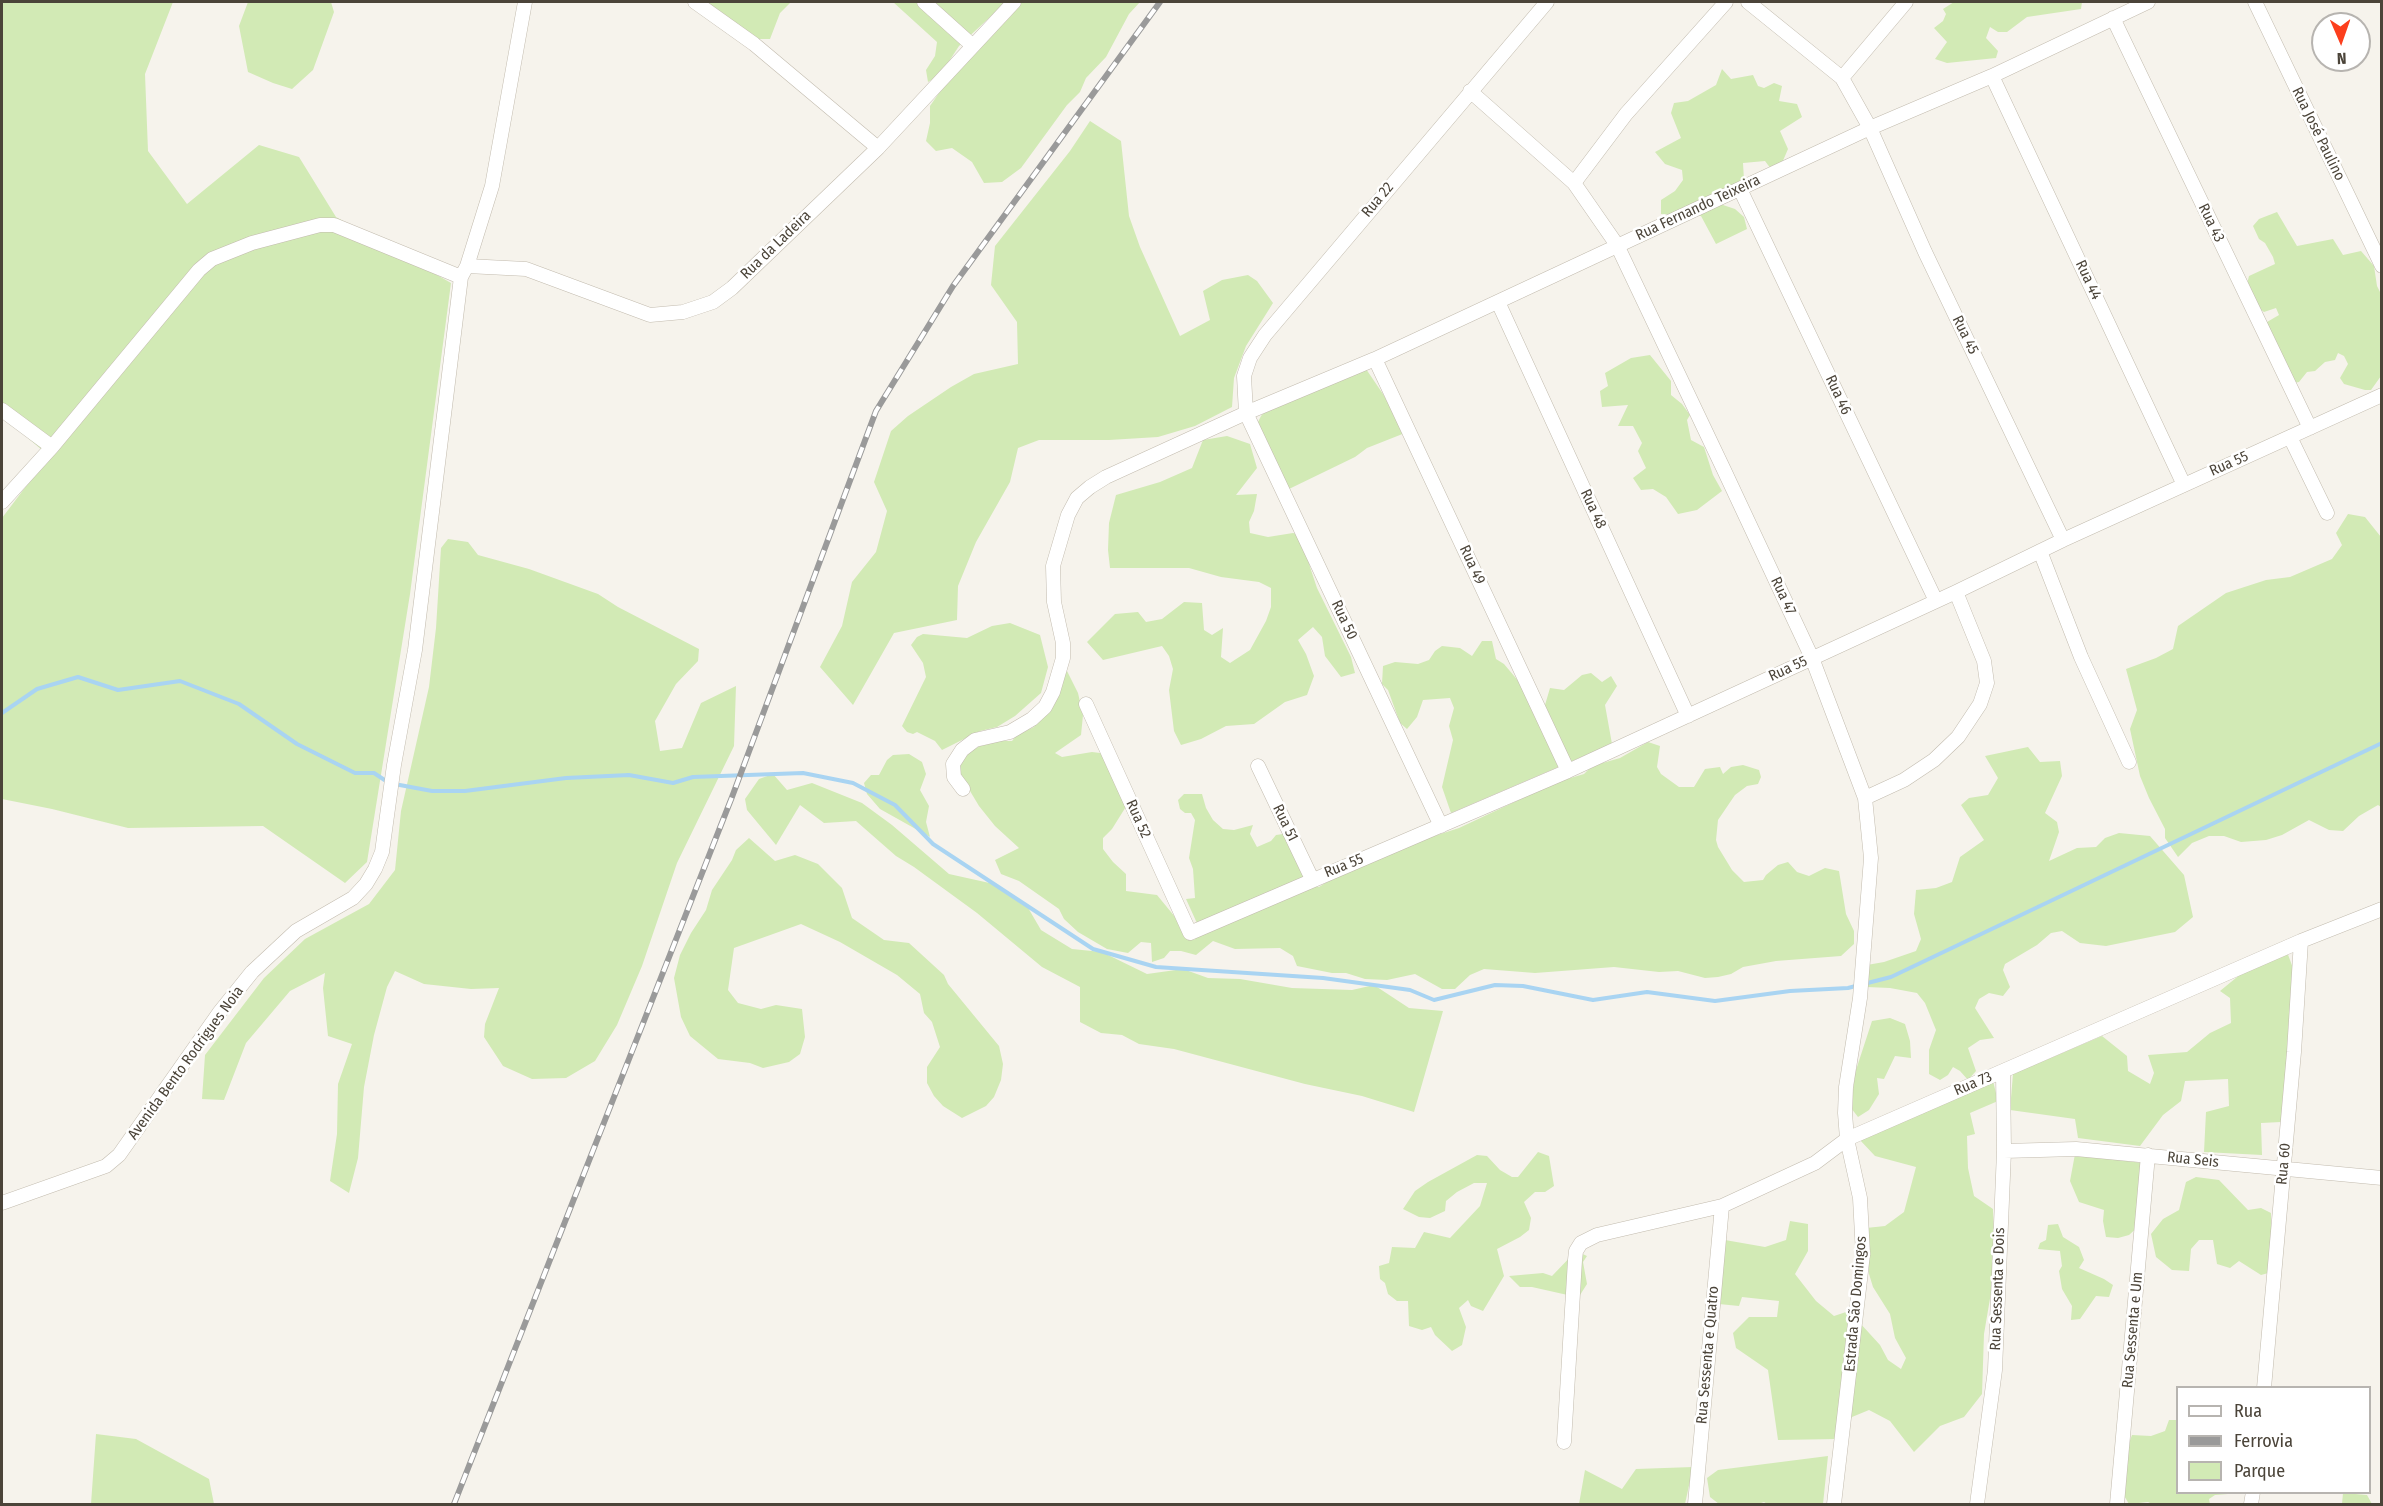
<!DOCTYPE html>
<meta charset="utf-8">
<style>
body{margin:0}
#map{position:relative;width:2383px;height:1506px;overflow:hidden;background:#f6f3ec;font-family:"Fira Sans Condensed",sans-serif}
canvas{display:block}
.frame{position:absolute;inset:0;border:3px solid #4b4439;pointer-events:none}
.legend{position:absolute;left:2176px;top:1386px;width:195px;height:108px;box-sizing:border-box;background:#fff;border:2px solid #b7b4b0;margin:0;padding:8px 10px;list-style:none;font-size:18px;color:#4b4439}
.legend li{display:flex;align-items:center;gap:12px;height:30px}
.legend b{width:30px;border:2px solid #b7b4b0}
.north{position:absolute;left:2311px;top:12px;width:60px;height:60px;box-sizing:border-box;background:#fff;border:2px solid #b7b4b0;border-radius:50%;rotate:178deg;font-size:16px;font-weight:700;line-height:24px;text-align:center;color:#4b4439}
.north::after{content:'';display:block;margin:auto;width:21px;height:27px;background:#fc3f1d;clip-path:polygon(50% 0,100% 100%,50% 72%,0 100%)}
</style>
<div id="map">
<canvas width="2383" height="1506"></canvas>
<div class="frame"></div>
<ul class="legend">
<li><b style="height:8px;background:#fff"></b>Rua</li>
<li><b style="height:8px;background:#9a9a9a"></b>Ferrovia</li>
<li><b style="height:16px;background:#d2eab5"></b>Parque</li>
</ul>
<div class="north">N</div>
</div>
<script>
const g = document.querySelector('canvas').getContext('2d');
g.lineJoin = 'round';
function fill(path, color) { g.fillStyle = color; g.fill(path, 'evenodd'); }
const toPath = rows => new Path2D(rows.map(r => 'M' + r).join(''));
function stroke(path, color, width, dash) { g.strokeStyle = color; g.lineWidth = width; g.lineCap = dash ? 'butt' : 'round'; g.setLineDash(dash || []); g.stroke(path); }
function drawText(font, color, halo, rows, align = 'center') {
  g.font = font + ' "Fira Sans Condensed",sans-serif'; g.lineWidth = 5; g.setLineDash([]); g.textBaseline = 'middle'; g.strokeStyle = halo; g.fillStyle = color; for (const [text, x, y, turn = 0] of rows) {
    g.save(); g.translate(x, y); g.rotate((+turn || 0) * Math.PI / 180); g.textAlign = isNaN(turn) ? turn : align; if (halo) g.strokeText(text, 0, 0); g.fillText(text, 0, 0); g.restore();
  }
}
fill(toPath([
 [2,2,173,2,145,74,148,151,187,204,259,145,299,157,336,217,451,283,410,594,367,862,345,883,263,826,128,828,52,809,2,799,2,518,49,456,2,416],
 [248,2,331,2,334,12,313,70,292,89,273,83,248,72,239,26],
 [704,2,791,2,780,13,770,39,755,39],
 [893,2,1006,2,959,46,940,75,928,82,926,70,935,56,937,42],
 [1021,2,1140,2,1129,14,1106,57,1086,78,1080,92,1067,105,1021,168,1002,182,984,183,972,162,952,148,936,151,926,141,930,123,930,106,948,80,1011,16],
 [1954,2,2082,2,2081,9,2027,17,2007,32,1998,32,1990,27,1986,38,1998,51,1996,58,1947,63,1935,59,1947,42,1934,28,1943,21,1946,14,1943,9],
 [1722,69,1731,79,1753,75,1758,86,1764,88,1774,83,1782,86,1779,101,1797,104,1802,117,1780,131,1788,149,1782,163,1771,169,1765,161,1743,163,1744,180,1723,194,1723,205,1735,209,1744,217,1747,229,1716,244,1701,216,1661,214,1661,200,1675,191,1683,180,1682,170,1665,164,1655,152,1681,138,1671,113,1674,103,1688,101,1716,85],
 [1090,121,1121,141,1129,216,1140,247,1180,336,1210,320,1203,291,1222,280,1248,275,1257,281,1273,303,1246,346,1234,378,1232,407,1195,426,1158,437,1109,440,1039,440,1018,448,1010,482,976,542,958,586,957,620,894,633,853,705,820,667,842,626,852,582,876,552,887,511,874,482,891,431,908,416,951,387,974,374,1018,364,1017,322,991,285,995,246,1070,151],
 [2277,212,2297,246,2333,239,2343,255,2361,251,2374,266,2377,286,2381,294,2381,376,2371,390,2365,390,2344,384,2340,378,2348,364,2344,356,2338,353,2335,360,2325,362,2315,371,2307,372,2299,382,2293,383,2267,332,2267,322,2279,315,2276,308,2264,312,2256,306,2246,288,2249,276,2275,264,2273,257,2265,243,2259,239,2253,226,2259,219],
 [1650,355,1671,381,1671,395,1682,404,1690,415,1687,420,1691,440,1704,447,1713,475,1722,491,1697,510,1678,514,1666,497,1653,489,1641,490,1633,478,1646,468,1638,451,1642,443,1633,426,1618,426,1628,405,1602,407,1600,391,1608,386,1605,373,1631,358],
 [1366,369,1383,394,1405,433,1367,448,1355,457,1289,489,1257,424,1261,416,1267,409],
 [1227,436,1250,444,1257,468,1236,495,1257,494,1254,511,1249,522,1250,533,1268,537,1293,533,1304,536,1310,567,1317,588,1351,657,1355,673,1341,677,1325,656,1322,637,1313,627,1298,640,1306,654,1314,676,1307,695,1285,702,1254,724,1226,726,1201,739,1181,745,1174,731,1169,690,1173,669,1169,656,1162,646,1103,660,1087,642,1115,614,1138,612,1146,622,1162,619,1184,602,1202,603,1204,630,1212,635,1223,628,1221,657,1230,663,1250,650,1266,621,1271,607,1271,588,1259,582,1221,577,1189,568,1110,568,1108,550,1109,523,1116,495,1160,482,1192,468,1203,440],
 [2348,514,2365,517,2381,537,2381,807,2378,805,2359,816,2343,831,2329,830,2309,820,2282,835,2266,840,2241,842,2224,836,2209,836,2192,843,2178,857,2165,838,2165,829,2149,798,2140,776,2130,729,2137,710,2126,669,2156,658,2173,649,2178,626,2226,593,2266,580,2290,577,2332,559,2342,545,2336,533],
 [448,539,468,542,478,555,529,569,598,594,618,607,699,649,698,661,676,684,655,721,660,751,682,748,701,703,736,686,734,746,677,863,642,966,617,1025,595,1061,566,1078,532,1079,503,1066,484,1037,485,1024,499,988,471,989,424,984,395,971,387,987,374,1035,364,1087,358,1158,349,1193,330,1181,337,1134,338,1084,352,1044,328,1036,323,988,325,973,290,991,246,1043,224,1100,202,1099,205,1055,264,978,305,939,369,904,395,870,401,811,429,687,436,628,441,548],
 [1010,623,1040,635,1048,667,1041,693,1015,716,997,727,980,731,942,750,935,741,917,732,913,734,907,732,902,726,926,677,923,663,911,645,917,637,923,634,967,638,992,626],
 [1482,641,1492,641,1496,659,1504,664,1541,708,1545,705,1550,688,1564,690,1582,675,1591,673,1602,682,1611,676,1617,686,1605,705,1612,744,1451,813,1442,787,1453,740,1449,726,1454,708,1450,698,1423,700,1417,717,1407,729,1400,723,1388,690,1382,684,1383,666,1395,662,1418,664,1429,660,1435,651,1442,646,1460,648,1472,656],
 [1067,671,1078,693,1083,715,1081,735,1055,753,1062,757,1092,752,1108,754,1127,805,1112,829,1103,838,1103,849,1113,862,1126,874,1126,891,1157,895,1180,923,1185,936,1194,940,1201,932,1186,899,1195,898,1193,869,1189,858,1195,820,1191,813,1185,813,1180,809,1178,800,1184,794,1202,794,1206,808,1213,820,1223,829,1234,830,1253,825,1250,834,1257,847,1271,841,1276,835,1283,834,1310,885,1319,887,1333,878,1425,839,1459,828,1557,782,1584,774,1592,766,1620,758,1648,742,1660,746,1657,767,1661,774,1679,787,1694,787,1705,769,1720,767,1723,774,1731,767,1743,765,1759,770,1761,777,1758,784,1747,786,1735,795,1718,820,1716,840,1718,847,1732,870,1744,882,1763,880,1766,875,1778,865,1788,862,1797,872,1809,876,1825,868,1839,871,1846,914,1854,931,1854,944,1841,956,1776,961,1743,967,1731,974,1718,977,1705,978,1678,971,1659,972,1614,967,1535,973,1484,969,1470,975,1455,989,1442,989,1415,974,1387,980,1365,979,1346,973,1332,973,1297,966,1293,956,1280,948,1235,949,1213,941,1196,955,1181,951,1170,951,1164,958,1152,962,1151,943,1141,942,1128,953,1107,949,1078,932,1064,919,1059,909,1019,881,1001,874,995,860,1019,848,995,826,979,806,961,776,959,764,964,755,989,741,1012,741,1017,735,1034,727],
 [2028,747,2040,762,2060,761,2062,776,2045,813,2057,822,2059,832,2049,861,2077,848,2096,847,2105,838,2119,833,2150,836,2184,875,2193,917,2175,932,2106,946,2080,943,2062,931,2051,933,2037,945,2005,964,2003,970,2010,987,2003,996,1989,993,1979,999,1975,1008,1994,1038,1980,1040,1968,1048,1976,1071,1968,1080,1960,1071,1953,1067,1948,1075,1940,1080,1929,1074,1929,1050,1936,1030,1925,1003,1917,993,1890,988,1867,987,1867,965,1884,962,1916,951,1921,939,1914,914,1916,890,1936,888,1952,882,1960,857,1984,840,1961,805,1969,798,1988,795,1998,778,1985,756],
 [909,754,922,762,926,774,920,790,929,806,926,822,930,837,880,809,867,794,864,783,871,775,879,775,887,760,893,755],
 [773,774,787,790,812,783,862,803,892,825,949,874,994,884,1027,906,1041,930,1072,949,1102,952,1147,974,1183,969,1208,978,1240,979,1292,988,1352,990,1374,985,1409,1008,1443,1011,1414,1112,1362,1096,1305,1084,1174,1049,1139,1044,1122,1035,1101,1033,1080,1022,1080,987,1042,967,977,913,914,867,896,856,856,821,824,823,800,805,776,845,747,810,745,799,759,779],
 [749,838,775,861,795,855,818,864,842,888,852,918,884,940,909,943,944,975,948,984,999,1046,1003,1064,1001,1080,994,1097,986,1106,962,1118,943,1106,934,1096,927,1083,927,1067,940,1047,932,1022,924,1013,920,994,897,975,840,942,801,924,734,948,728,990,738,1003,761,1009,776,1005,802,1009,805,1037,800,1054,789,1062,763,1068,750,1063,718,1059,690,1036,681,1017,674,978,680,955,691,933,706,910,712,890,732,860,736,850],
 [2287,952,2293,968,2285,1097,2281,1122,2261,1123,2262,1155,2204,1152,2206,1112,2229,1106,2228,1079,2185,1081,2181,1101,2163,1115,2140,1146,2078,1138,2075,1119,2010,1110,2013,1074,2102,1036,2127,1056,2128,1071,2150,1084,2154,1073,2148,1055,2187,1052,2210,1033,2231,1023,2230,998,2220,991,2242,973],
 [1890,1018,1905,1024,1910,1041,1911,1058,1895,1056,1884,1079,1877,1078,1879,1094,1869,1110,1858,1117,1851,1108,1855,1073,1872,1021],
 [1993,1081,1998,1101,1970,1113,1975,1134,1967,1136,1968,1168,1974,1196,1993,1209,1995,1269,1984,1334,1982,1394,1964,1417,1940,1426,1914,1452,1890,1421,1869,1410,1852,1417,1837,1439,1778,1440,1768,1370,1736,1348,1733,1333,1749,1317,1777,1317,1779,1301,1742,1297,1739,1306,1719,1304,1725,1240,1765,1247,1786,1240,1790,1221,1808,1224,1808,1251,1795,1274,1816,1301,1834,1316,1849,1311,1880,1345,1888,1360,1901,1369,1906,1358,1895,1338,1890,1314,1873,1287,1869,1274,1866,1228,1885,1226,1904,1212,1916,1167,1875,1156,1859,1139],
 [1538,1152,1549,1156,1554,1186,1545,1192,1535,1192,1524,1202,1531,1218,1529,1230,1520,1237,1497,1249,1504,1276,1483,1311,1471,1306,1468,1300,1459,1308,1466,1327,1462,1345,1452,1351,1435,1335,1431,1327,1422,1330,1409,1326,1408,1301,1397,1301,1388,1294,1385,1283,1380,1279,1379,1266,1389,1263,1392,1247,1415,1248,1424,1232,1450,1238,1480,1206,1487,1183,1474,1183,1457,1192,1446,1201,1445,1211,1430,1218,1419,1217,1403,1209,1415,1191,1428,1182,1477,1155,1487,1156,1500,1170,1512,1177,1518,1177],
 [2075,1154,2142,1163,2140,1225,2129,1235,2118,1238,2106,1237,2103,1221,2104,1210,2079,1202,2070,1181],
 [2196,1177,2219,1180,2248,1210,2261,1208,2271,1213,2271,1231,2281,1247,2272,1272,2261,1275,2239,1261,2230,1268,2217,1264,2213,1240,2199,1240,2191,1249,2189,1271,2172,1270,2156,1257,2151,1234,2163,1219,2179,1210,2186,1182],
 [2058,1224,2063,1237,2079,1247,2084,1260,2079,1268,2104,1279,2113,1285,2109,1297,2096,1296,2080,1319,2071,1320,2072,1306,2062,1289,2059,1271,2062,1266,2060,1251,2038,1249,2040,1243,2046,1240,2048,1225],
 [1576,1251,1587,1256,1583,1262,1587,1284,1580,1295,1572,1296,1532,1287,1520,1287,1509,1276,1543,1273,1552,1276],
 [2169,1420,2177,1420,2178,1492,2241,1493,2215,1495,2209,1499,2210,1504,2152,1504,2148,1502,2129,1504,2120,1489,2128,1446,2132,1435,2151,1436,2165,1431],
 [96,1434,136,1439,209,1479,214,1504,91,1504],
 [1828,1456,1823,1504,1767,1504,1764,1502,1758,1504,1719,1504,1710,1497,1707,1478,1718,1470],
 [1693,1467,1685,1504,1579,1504,1585,1470,1622,1489,1636,1469],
 [2343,1493,2367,1495,2372,1504,2342,1504]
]), '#d2eab5');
stroke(toPath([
 [2,713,37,689,78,677,118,690,180,681,239,704,297,744,355,773,374,773,389,783,432,791,465,791,566,778,629,775,673,783,693,777,803,773,853,783,895,805,933,844,1093,949,1156,967,1323,978,1410,990,1434,1000,1495,985,1523,986,1593,1000,1647,992,1715,1001,1790,991,1848,988,1891,977,2382,743]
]), '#a9d4f2', 4);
const minor = toPath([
 [695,2,754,44,878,148],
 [924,2,973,46],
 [1726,2,1626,114,1574,183,1617,245,1724,470,1812,658,1865,798,1871,858,1860,998,1846,1087,1845,1113,1847,1139,1860,1198,1863,1254,1834,1504],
 [1748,2,1842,78,1870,128,1925,252,2063,540],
 [2255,2,2382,266],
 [2113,18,2310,428],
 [1992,76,2184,485],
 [1842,78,1906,2],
 [1470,91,1574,183],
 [1740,189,1936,601],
 [467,266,526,269,650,315,683,312,713,302,732,288,878,148,1014,2],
 [1498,302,1688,716],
 [1375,359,1568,771],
 [2,410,52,447],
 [2290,437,2327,513],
 [2,502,52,447,199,270,212,259,252,243,320,225,334,225,461,277],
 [2040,551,2081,657,2129,762],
 [1086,704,1190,933,1568,771,1956,592,2063,540,2382,395],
 [1258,766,1312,879],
 [963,789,954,777,953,764,962,750,975,740,1010,732,1032,719,1045,707,1053,692,1063,658,1063,643,1054,602,1053,566,1068,515,1077,498,1090,487,1106,477,1246,413,1375,359,1870,128,1992,76,2148,2],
 [1865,798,1904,780,1934,760,1958,737,1980,704,1987,683,1984,661,1956,592],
 [1441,826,1246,413,1244,376,1250,358,1265,335,1547,2],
 [2004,1151,2076,1149,2382,1178],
 [2,1203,106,1166,119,1155,219,1013,252,972,296,931,353,898,366,884,375,869,382,852,394,765,415,650,461,277,467,266,492,186,525,2],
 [2264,1388,2294,1052,2301,941],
 [1564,1442,1575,1260,1576,1251,1581,1243,1597,1235,1722,1206,1815,1163,1847,1139,2301,941,2382,909],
 [1695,1504,1722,1206],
 [1977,1504,1995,1370,2004,1151,2003,1072],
 [2117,1504,2148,1155],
 [2251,1504,2253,1492]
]);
stroke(minor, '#c2bbae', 15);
stroke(minor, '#fff', 14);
const rail = toPath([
 [454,1504,732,797,876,411,953,286,1160,2]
]);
stroke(rail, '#9a9a9a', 6);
stroke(rail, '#fff', 4, [11]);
drawText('15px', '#4b4439', '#fff', [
 ["Rua José Paulino",2318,134,64],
 ["Rua 22",1378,200,-50],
 ["Rua Fernando Teixeira",1698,208,-25],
 ["Rua 43",2211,223,64],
 ["Rua da Ladeira",776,245,-44],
 ["Rua 44",2088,280,65],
 ["Rua 45",1965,335,64],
 ["Rua 46",1838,395,65],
 ["Rua 55",2229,464,-24],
 ["Rua 48",1593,509,65],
 ["Rua 49",1472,565,65],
 ["Rua 47",1783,596,65],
 ["Rua 50",1344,620,65],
 ["Rua 55",1788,669,-25],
 ["Rua 52",1138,819,66],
 ["Rua 51",1285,823,64],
 ["Rua 55",1344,866,-22],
 ["Avenida Bento Rodrigues Noia",186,1063,-54],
 ["Rua 73",1973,1084,-23],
 ["Rua Seis",2193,1160,6],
 ["Rua 60",2284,1164,-85],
 ["Rua Sessenta e Dois",1998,1289,-88],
 ["Estrada São Domingos",1856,1304,-85],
 ["Rua Sessenta e Um",2133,1330,-85],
 ["Rua Sessenta e Quatro",1708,1355,-85]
]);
</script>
